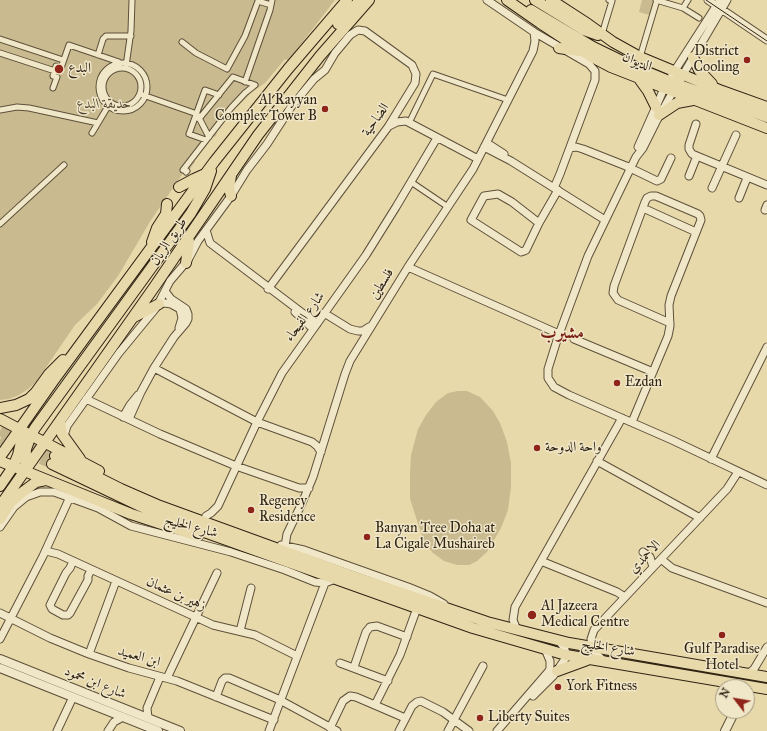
<!DOCTYPE html>
<meta charset="utf-8">
<style>
body{margin:0}
#map{position:relative;width:767px;height:731px;overflow:hidden;background:#e8d9aa;font-family:"IM FELL Great Primer",serif}
canvas{display:block}
.north{position:absolute;left:715px;top:679px;width:40px;height:40px;box-sizing:border-box;background:#f0e6c8;border:1px solid #a39880;border-radius:50%;rotate:301deg;font-size:11px;font-weight:700;line-height:16px;text-align:center;color:#2f2314}
.north::after{content:'';display:block;margin:auto;width:14px;height:18px;background:#8f2418;clip-path:polygon(50% 0,100% 100%,50% 72%,0 100%)}
</style>
<div id="map">
<canvas width="767" height="731"></canvas>
<div class="north">N</div>
</div>
<script>
const g = document.querySelector('canvas').getContext('2d');
g.lineJoin = 'round';
function fill(path, color) { g.fillStyle = color; g.fill(path, 'evenodd'); }
const toPath = rows => new Path2D(rows.map(r => 'M' + r).join(''));
function stroke(path, color, width, dash) { g.strokeStyle = color; g.lineWidth = width; g.lineCap = dash ? 'butt' : 'round'; g.setLineDash(dash || []); g.stroke(path); }
function drawText(font, color, halo, rows, align = 'center') {
  g.font = font + ' "IM FELL Great Primer",Amiri,serif'; g.lineWidth = 3; g.setLineDash([]); g.textBaseline = 'middle'; g.strokeStyle = halo; g.fillStyle = color; for (const [text, x, y, turn = 0] of rows) {
    g.save(); g.translate(x, y); g.rotate((+turn || 0) * Math.PI / 180); g.textAlign = isNaN(turn) ? turn : align; if (halo) g.strokeText(text, 0, 0); g.fillText(text, 0, 0); g.restore();
  }
}
fill(toPath([
 [0,0,335,0,288,61,285,59,265,83,252,92,240,104,237,106,233,110,231,117,225,121,217,132,216,136,211,138,195,160,195,162,187,173,184,172,151,220,118,276,97,304,75,325,36,382,28,389,19,395,9,399,0,400],
 [642,0,656,0,653,16,639,12],
 [458,391,467,391,480,397,493,411,500,423,507,442,511,463,511,487,508,510,501,528,487,552,477,561,469,565,457,565,444,561,433,553,424,542,410,499,410,473,411,455,418,429,426,415,436,402,448,393]
]), '#c9ba90');
stroke(toPath([
 [0,431,55,456],
 [0,440,52,464]
]), '#c3b58c', 10, [10, 5]);
const pedestrian = toPath([
 [656,0,683,8,699,18],
 [683,8,688,0],
 [602,34,612,1,609,0],
 [0,39,63,60],
 [182,42,196,53,227,69,245,36,258,1,271,5],
 [0,53,55,71],
 [98,55,103,39,106,36,131,36],
 [640,57,657,0],
 '99 87a24 24 0 1 1 48 0a24 24 0 1 1-48 0Z',
 [126,66,131,31,132,0],
 '103 87a19 19 0 1 1 38 0a19 19 0 1 1-38 0Z',
 [245,82,270,10,272,0],
 [53,88,57,77,53,76,56,66,61,68,69,45,119,62,119,64],
 [143,95,197,114,209,137],
 [0,110,17,107,29,108,98,123],
 [409,123,433,74,508,100],
 [92,133,110,103],
 [206,140,189,134,205,90,219,95],
 [186,172,187,171,183,170,231,108,245,93,255,85,233,77,199,119],
 [411,182,448,207],
 [0,224,64,165]
]);
const minor = toPath([
 [487,0,534,32,589,64,595,71,595,80,560,174,554,188],
 [708,0,767,40],
 [672,75,720,0],
 [681,78,727,0],
 [675,88,657,120,643,148,636,157,588,256,558,337,548,369,548,378,554,387,569,395,672,440,767,485],
 [696,124,689,145,689,149,692,154,767,185],
 [389,126,397,122,406,121,478,159],
 [487,143,504,154],
 [484,147,511,161,605,220],
 [638,147,666,84],
 [570,148,576,147,583,149,626,166,657,181,661,179,671,158],
 [689,176,697,156],
 [712,188,736,135],
 [739,198,747,178],
 [643,208,696,232],
 [765,210,767,205],
 [539,223,512,202,498,194,484,196,471,220,521,252,524,251,526,250,539,223,558,190],
 [206,230,210,243,317,324],
 [408,267,559,334],
 [159,304,165,303,171,304,180,309,182,318,179,328],
 [295,312,313,329],
 [324,313,350,329,358,331,363,331,369,327],
 [574,339,653,372],
 [154,368,257,422,312,442,317,446,321,452],
 [86,399,160,434,236,466,299,488,309,488],
 [123,417,130,405,138,395],
 [129,419,141,392,154,368,174,337,186,323,188,319,188,314,186,309,171,299,165,291],
 [632,422,668,336,670,326,669,305,671,296,701,220,700,216,698,214,656,196,651,196,647,198,645,202,614,286,613,293,618,300,670,323],
 [64,436,67,426,119,353,156,308,170,281,188,260,198,241,231,196,247,170,267,144,291,107,314,79,325,70,335,53,350,35,358,30,365,31,412,65,416,74,415,83,388,127,268,289],
 [711,459,767,347],
 [597,461,691,513,700,518],
 [206,516,211,513,218,506,257,422,282,373,366,255,396,207,437,138],
 [0,527,14,507,26,497,40,492,54,492,98,508,131,526,231,552,285,570,315,582,325,583,335,579],
 [281,545,304,550,408,587,430,596,444,604],
 [285,546,287,534,302,503,313,477,345,374,350,361,408,267,473,169,533,51,535,41,534,32],
 [46,551,58,554,213,625,255,635,297,656],
 [643,552,650,557,653,567],
 [661,559,672,568,767,603],
 [73,561,70,568,66,573,50,605,52,609,63,615,68,615,70,613,88,580,88,576,91,570],
 [541,561,617,592,625,597],
 [0,613,50,638,89,654,129,668,177,681,274,720],
 [517,630,513,620,515,607,622,418],
 [240,631,251,588],
 [0,639,43,556,70,497],
 [89,654,116,581],
 [604,661,596,654,592,647,591,639,594,630,727,489,738,472],
 [340,663,388,681],
 [354,667,366,632,370,627,377,626,407,637],
 [748,674,754,669,767,647],
 [167,678,217,573],
 [533,696,554,675,565,659,566,655,565,649,559,641],
 [216,697,222,681,225,678,229,678,278,699,337,731],
 [375,705,400,655,417,608],
 [148,718,147,708,160,677],
 [330,728,343,701,350,696,356,697,405,718],
 [57,731,73,697],
 [108,731,114,722,123,717],
 [269,731,325,583],
 [399,731,412,706,417,702,421,701,443,712,469,731],
 [448,731,483,666],
 [497,731,548,672,550,669,550,661,545,649]
]);
const tertiary = toPath([
 [0,659,180,731],
 [0,668,158,731],
 [725,731,735,711]
]);
const primary = toPath([
 [507,0,540,23,592,57,611,67,767,128],
 [535,0,584,30,598,35],
 [551,0,588,24,613,42,640,57,722,91,767,107],
 [531,10,593,47,632,66,671,82,677,81,683,75],
 [338,24,360,0],
 [559,48,579,51],
 [693,57,699,70,712,84],
 [640,80,648,91,656,107],
 [669,85,673,83,677,84,767,117],
 [659,115,677,103,693,100],
 [179,187,194,179,205,174],
 [231,196,229,188,231,176],
 [152,242,157,228,166,214,167,204],
 [186,263,189,241],
 [134,317,159,304],
 [0,408,16,405,29,399,36,392,49,374,63,360],
 [0,419,99,471],
 [60,421,62,434,80,459],
 [55,456,121,489,160,506,355,577,487,622,569,643,767,677],
 [0,457,54,380,214,162,288,69,347,0],
 [0,461,131,514,198,536],
 [52,464,140,506,179,523,473,628,566,655,767,689],
 [25,471,26,449,31,435,35,428,191,213,205,189,211,171],
 [0,486,13,467,18,455,21,442,20,429],
 [0,506,155,286,258,135,320,56,369,0],
 [0,519,11,502,20,494,36,482,46,480],
 [557,671,587,660]
]);
stroke(pedestrian, '#5d503a', 7);
stroke(minor, '#5d503a', 9);
stroke(tertiary, '#5d503a', 10);
stroke(primary, '#2f2314', 12);
stroke(pedestrian, '#f0e6c8', 5);
stroke(minor, '#f0e6c8', 7);
stroke(tertiary, '#f0e6c8', 8);
stroke(primary, '#e8d9aa', 10);
stroke(toPath([
 [706,0,767,41]
]), '#2f2314', 1);
for (const [x, y, r, color] of [
 [747,60,4,"#8f2418"],
 [59,69,5,"#8f2418"],
 [325,109,4,"#8f2418"],
 [617,383,4,"#8f2418"],
 [537,448,4,"#8f2418"],
 [251,510,4,"#8f2418"],
 [367,537,4,"#8f2418"],
 [532,615,5,"#8f2418"],
 [722,635,4,"#8f2418"],
 [558,687,4,"#8f2418"],
 [480,718,4,"#8f2418"]
]) { const dot = new Path2D(); dot.arc(x, y, r, 0, 2 * Math.PI); g.fillStyle = color; g.fill(dot); stroke(dot, '#f0e6c8', 1.5); }
drawText('14px', '#2f2314', '#f0e6c8', [
 ["District",739,52,"right"],
 ["Cooling",739,68,"right"],
 ["البدع",68,69],
 ["Al Rayyan",317,101,"right"],
 ["Complex Tower B",317,117,"right"],
 ["Ezdan",625,383],
 ["واحة الدوحة",545,448],
 ["Regency",259,502],
 ["Residence",259,518],
 ["Banyan Tree Doha at",375,529],
 ["La Cigale Mushaireb",375,545],
 ["Al Jazeera",541,607],
 ["Medical Centre",541,623],
 ["Gulf Paradise",722,650,"center"],
 ["Hotel",722,666,"center"],
 ["York Fitness",566,687],
 ["Liberty Suites",488,718]
], 'left');
drawText('14px', '#2f2314', '#f0e6c8', [
 ["الديوان",637,62,22],
 ["الضاحية",376,120,-55],
 ["طريق الريان",169,242,-56],
 ["فلسطين",382,284,-58],
 ["شارع الفيحاء",305,317,-54],
 ["شارع الخليج",191,527,15],
 ["الاحمدي",645,557,-46],
 ["زهير بن عثمان",176,594,24],
 ["شارع الخليج",608,648,9],
 ["ابن العميد",139,657,16],
 ["شارع ابن محمود",95,683,22]
]);
drawText('italic 14px', '#564933', '#f0e6c8', [
 ["حديقة البدع",104,105]
]);
drawText('bold 18px', '#7a1f14', '#f0e6c8', [
 ["مشيرب",562,334]
]);
</script>
